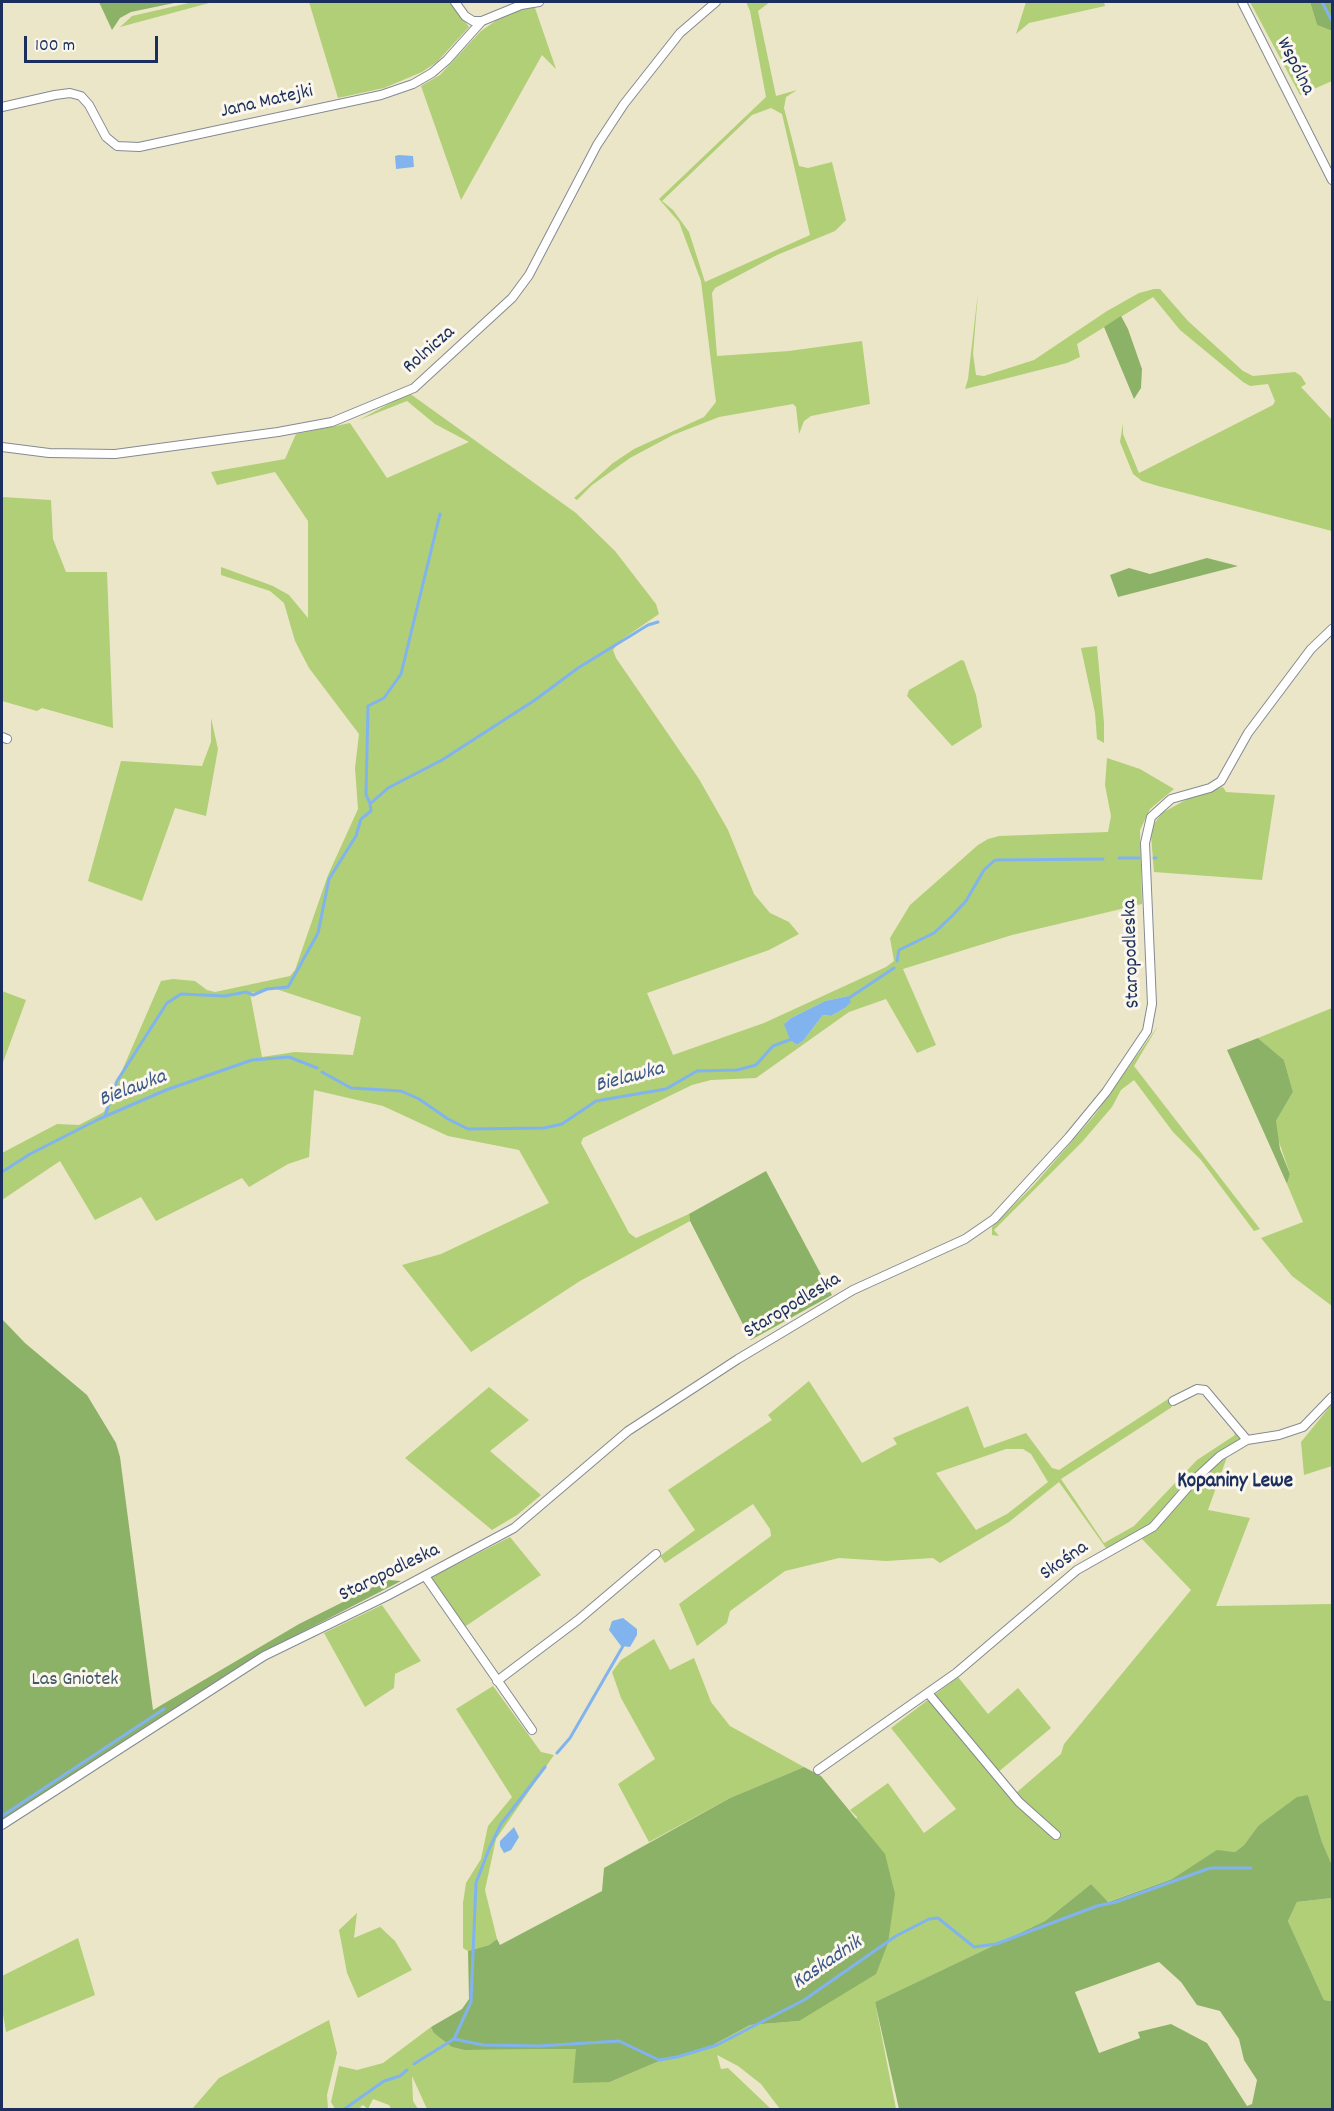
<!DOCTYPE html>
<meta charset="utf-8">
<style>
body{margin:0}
#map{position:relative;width:1334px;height:2111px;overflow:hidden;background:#ece6c8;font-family:Dekko,sans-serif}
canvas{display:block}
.frame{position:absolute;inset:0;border:3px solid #1b2f5e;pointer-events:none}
.scale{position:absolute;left:24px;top:36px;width:134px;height:27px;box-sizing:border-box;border:3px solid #1b2f5e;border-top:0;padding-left:8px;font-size:18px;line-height:21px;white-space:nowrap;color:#1b2f5e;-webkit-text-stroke:4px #fbf7ec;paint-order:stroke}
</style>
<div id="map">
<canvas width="1334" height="2111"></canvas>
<div class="frame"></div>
<div class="scale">100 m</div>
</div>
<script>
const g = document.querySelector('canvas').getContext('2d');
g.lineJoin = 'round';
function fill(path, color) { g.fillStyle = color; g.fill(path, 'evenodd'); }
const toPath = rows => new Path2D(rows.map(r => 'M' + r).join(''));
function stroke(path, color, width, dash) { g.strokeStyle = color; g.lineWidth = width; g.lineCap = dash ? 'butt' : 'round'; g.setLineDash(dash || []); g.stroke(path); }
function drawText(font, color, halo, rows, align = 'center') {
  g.font = font + ' Dekko,sans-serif'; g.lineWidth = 6; g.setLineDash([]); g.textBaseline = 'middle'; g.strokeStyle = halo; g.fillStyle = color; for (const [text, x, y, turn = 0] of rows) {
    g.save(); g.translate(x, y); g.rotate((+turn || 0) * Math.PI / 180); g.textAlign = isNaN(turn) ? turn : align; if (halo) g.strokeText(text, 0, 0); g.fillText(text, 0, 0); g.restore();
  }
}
fill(toPath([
 [193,2,213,2,120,27,132,16],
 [309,2,451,2,469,27,437,62,422,72,384,88,338,98],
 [746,2,770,2,758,11,776,96,797,90,786,97,784,108,799,166,808,168,832,162,846,220,835,231,777,255,715,288,712,293,717,356,789,351,862,341,870,404,811,416,804,421,799,434,796,407,793,404,719,417,673,435,630,458,592,485,577,500,574,498,613,463,634,449,704,417,716,402,701,281,679,222,659,199,766,97,750,11],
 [771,108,782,114,810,235,705,282,689,232,673,210,662,201,752,115],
 [1026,2,1104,2,1105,6,1029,23,1016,34],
 [1250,2,1310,2,1317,25,1332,31,1332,81,1300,95],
 [534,5,556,69,542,55,461,200,421,86,440,75,481,31,497,20,518,9],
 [1154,289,1160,289,1188,321,1243,371,1253,376,1295,372,1301,376,1306,384,1301,387,1332,420,1332,531,1158,486,1142,481,1133,474,1120,442,1123,423,1123,434,1139,473,1273,405,1275,401,1268,384,1250,386,1243,382,1180,330,1153,297,1077,344,1080,357,1067,363,965,389,968,379,978,292,973,354,976,375,984,376,1034,360,1107,311,1139,293],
 [409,393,576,513,615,551,656,604,659,614,621,640,613,650,616,658,699,779,728,830,754,894,770,913,789,922,799,934,769,950,647,993,673,1055,764,1023,886,967,894,961,890,938,910,905,978,845,988,839,999,836,1108,832,1111,816,1105,785,1107,758,1140,769,1174,789,1150,809,1140,830,1142,904,1012,935,903,969,936,1045,917,1053,886,999,849,1012,756,1078,711,1080,692,1085,583,1138,581,1143,629,1233,636,1238,689,1214,690,1221,580,1281,471,1352,402,1265,441,1254,549,1203,519,1150,448,1136,383,1106,314,1090,309,1157,288,1164,249,1187,242,1178,156,1221,141,1197,95,1220,60,1161,2,1200,2,1153,57,1124,79,1125,104,1112,161,981,173,979,195,981,207,990,215,992,290,976,295,970,328,875,358,809,355,768,359,734,309,668,295,641,284,603,270,591,221,575,221,567,273,586,289,595,308,618,308,521,275,472,217,485,211,472,285,459,296,434,350,423,387,478,469,442,435,424,407,401,359,420],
 [276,989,361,1017,353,1055,295,1052,262,1057,250,993],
 [848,996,845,1008,831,1016,823,1015,803,1041,797,1045,790,1040,785,1023,791,1018,825,1001],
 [2,497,51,500,53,539,66,572,107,572,113,728,42,708,37,711,2,701],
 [1097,646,1104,723,1104,743,1097,739,1095,713,1081,648],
 [961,660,964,661,976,695,982,727,952,746,907,696,909,690],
 [211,718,218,749,206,816,175,808,142,901,88,881,121,761,202,766,211,742],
 [1223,787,1226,792,1275,795,1262,880,1154,872,1151,836,1153,825,1162,813,1189,798],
 [2,991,26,1000,2,1065],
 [1332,1008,1332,1306,1292,1276,1261,1238,1303,1222,1287,1184,1290,1174,1276,1133,1276,1121,1293,1092,1284,1060,1258,1038],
 [1158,1026,1134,1066,1260,1229,1254,1231,1201,1160,1173,1132,1134,1080,1121,1090,1112,1107,1082,1142,994,1230,999,1236,992,1235,992,1227,1033,1186,1094,1116],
 [809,1381,862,1463,897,1444,893,1438,968,1406,984,1448,1026,1433,1052,1468,1059,1470,1168,1399,1172,1407,1061,1479,1104,1543,1134,1526,1197,1460,1235,1435,1233,1430,1240,1439,1189,1479,1150,1525,1106,1548,1059,1482,1009,1522,940,1563,933,1558,886,1561,839,1558,785,1571,730,1611,727,1623,697,1646,679,1604,771,1536,770,1529,753,1504,665,1563,660,1556,695,1530,668,1490,772,1420,768,1415],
 [1006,1449,1023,1449,1031,1454,1048,1482,1007,1514,976,1530,936,1473],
 [489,1387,529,1420,490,1451,541,1495,517,1515,492,1530,405,1458],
 [1332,1404,1332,1466,1304,1475,1301,1442],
 [1223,1457,1227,1457,1208,1510,1250,1518,1216,1606,1332,1604,1332,1865,1322,1842,1308,1795,1258,1826,1244,1845,1235,1852,1217,1851,1172,1879,1107,1902,1091,1884,1045,1921,875,2002,896,2109,780,2109,761,2084,738,2066,717,2055,721,2069,728,2068,771,2109,427,2109,412,2076,413,2101,418,2109,391,2109,389,2105,373,2099,368,2109,363,2105,360,2107,363,2109,335,2109,331,2102,339,2066,357,2070,383,2063,431,2027,452,2047,464,2050,577,2049,610,2082,657,2062,713,2045,750,2025,799,2021,857,1817,850,1810,888,1783,924,1833,956,1809,891,1728,958,1677,988,1714,1018,1688,1051,1728,997,1773,1016,1793,1061,1754,1064,1744,1191,1590,1142,1539,1157,1527,1199,1480],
 [510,1537,541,1575,463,1628,430,1578],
 [382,1605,421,1661,395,1674,394,1688,365,1707,324,1633],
 [654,1639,670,1670,694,1658,711,1702,730,1726,804,1767,730,1798,649,1842,618,1784,655,1759,621,1698,612,1672,621,1660],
 [493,1686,541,1752,554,1755,496,1839,485,1890,497,1939,489,1945,468,1951,463,1948,463,1903,466,1883,481,1859,488,1826,512,1797,456,1709],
 [1332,1898,1332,2001,1324,2000,1288,1921,1297,1902],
 [357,1913,354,1938,380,1927,395,1941,412,1970,358,1998,347,1973,339,1930],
 [78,1938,95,1995,6,2032,2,2008,2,1976],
 [329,2020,337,2053,327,2095,328,2109,192,2109,219,2078]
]), '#b0cf76');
fill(toPath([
 [99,2,179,2,131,12,120,18,112,30],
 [1310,2,1331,2,1332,31,1317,25],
 [1121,316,1128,329,1142,369,1141,388,1134,399,1104,327],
 [1207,558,1238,566,1118,597,1110,575,1129,568,1150,574],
 [1258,1038,1284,1060,1293,1092,1276,1121,1280,1149,1290,1174,1287,1184,1227,1050],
 [766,1171,832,1295,751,1340,690,1221,689,1214],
 [2,1319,25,1343,87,1395,116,1443,120,1457,153,1710,299,1624,387,1580,401,1581,260,1654,2,1820],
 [804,1767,821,1776,885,1854,895,1894,888,1943,876,1974,799,2021,750,2025,713,2045,657,2062,610,2082,573,2083,576,2049,464,2050,452,2047,434,2033,431,2027,462,2009,469,1999,468,1951,489,1945,497,1939,500,1945,602,1891,604,1868,730,1798],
 [1308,1795,1322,1842,1332,1865,1332,1898,1297,1902,1288,1921,1324,2000,1332,2001,1332,2109,899,2109,875,2002,1045,1921,1091,1884,1108,1902,1172,1879,1217,1850,1235,1852,1244,1845,1258,1826,1297,1797],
 [1159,1962,1181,1982,1197,2005,1220,2011,1239,2039,1244,2060,1257,2080,1252,2104,1247,2106,1207,2043,1171,2024,1138,2032,1140,2038,1099,2053,1075,1992]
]), '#8cb267');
fill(toPath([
 [399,155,413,156,414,167,396,169,395,156],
 [848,996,851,1002,845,1008,831,1016,823,1015,803,1041,797,1045,790,1040,784,1024,791,1018,825,1001],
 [623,1618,637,1629,637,1635,630,1647,621,1646,609,1630,612,1621],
 [514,1827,519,1837,511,1850,504,1853,500,1846,500,1841]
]), '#81b4ee');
stroke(toPath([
 [1322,2,1332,21],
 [370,803,366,795,368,706,384,698,401,674,440,514],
 [1119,858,1139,858],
 [1154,858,1156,858],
 [897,961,899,950,934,933,952,916,966,901,984,870,995,860,1103,859],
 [846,1000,894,968],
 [322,1072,351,1088,401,1091,419,1099,448,1119,468,1129,544,1128,562,1124,596,1101,666,1089,697,1071,737,1070,756,1065,773,1046,792,1039],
 [105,1116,117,1081,167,1003,181,994,225,996,246,992,253,995,267,989,288,987,318,933,329,879,356,836,361,819,371,811,370,804,388,788,442,760,535,700,578,668,648,625,658,622],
 [2,1172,30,1154,99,1119,166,1090,252,1060,289,1057,317,1068],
 [557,1753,570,1738,623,1646],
 [2,1816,164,1709],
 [454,2039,471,2002,476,1883,489,1849,501,1824,545,1767],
 [414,2064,454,2039,483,2045,539,2046,619,2041,659,2060,677,2057,717,2045,804,2000,896,1936,929,1919,938,1918,974,1947,996,1944,1097,1906,1116,1902,1210,1868,1251,1868],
 [343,2110,384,2081,400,2076,407,2070]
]), '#81b4ee', 3);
const street = toPath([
 [455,2,465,16,473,21,482,21],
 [1242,2,1332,180],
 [2,107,55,95,70,93,81,96,89,105,106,137,117,146,139,147,381,95,413,84,432,73,447,60,482,21,521,5,539,2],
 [2,447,49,453,115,454,278,432,332,422,414,388,512,298,529,275,597,145,624,104,680,33,716,2],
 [2,737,7,739],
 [1173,1401,1197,1389,1205,1390,1247,1440],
 [425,1576,532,1730],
 [497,1681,578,1620,656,1554],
 [928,1693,1019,1802,1056,1835],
 [818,1770,956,1673,1077,1570,1153,1527,1194,1480,1220,1456,1247,1440,1279,1435,1303,1427,1332,1397],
 [2,1825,264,1656,387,1596,514,1528,628,1431,738,1359,853,1290,965,1239,994,1219,1069,1137,1106,1092,1147,1031,1152,1004,1145,843,1151,817,1171,799,1210,788,1221,781,1248,733,1311,649,1332,629]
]);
stroke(street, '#848a93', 10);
stroke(street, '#fff', 8);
drawText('20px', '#1b2f5e', '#fbf7ec', [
 ["Wspólna",1294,67,63],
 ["Jana Matejki",267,103,-13],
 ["Rolnicza",430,351,-41],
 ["Staropodleska",1133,954,-92],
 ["Staropodleska",793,1307,-31],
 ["Skośna",1065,1562,-35],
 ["Staropodleska",390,1574,-26]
]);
drawText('20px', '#405764', '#fbf7ec', [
 ["Las Gniotek",75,1681]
]);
drawText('italic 21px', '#3a5789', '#fbf7ec', [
 ["Bielawka",630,1079,-15],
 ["Bielawka",133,1090,-21],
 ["Kaskadnik",828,1964,-34]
]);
drawText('bold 21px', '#1b2f5e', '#fbf7ec', [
 ["Kopaniny Lewe",1235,1483]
]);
</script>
